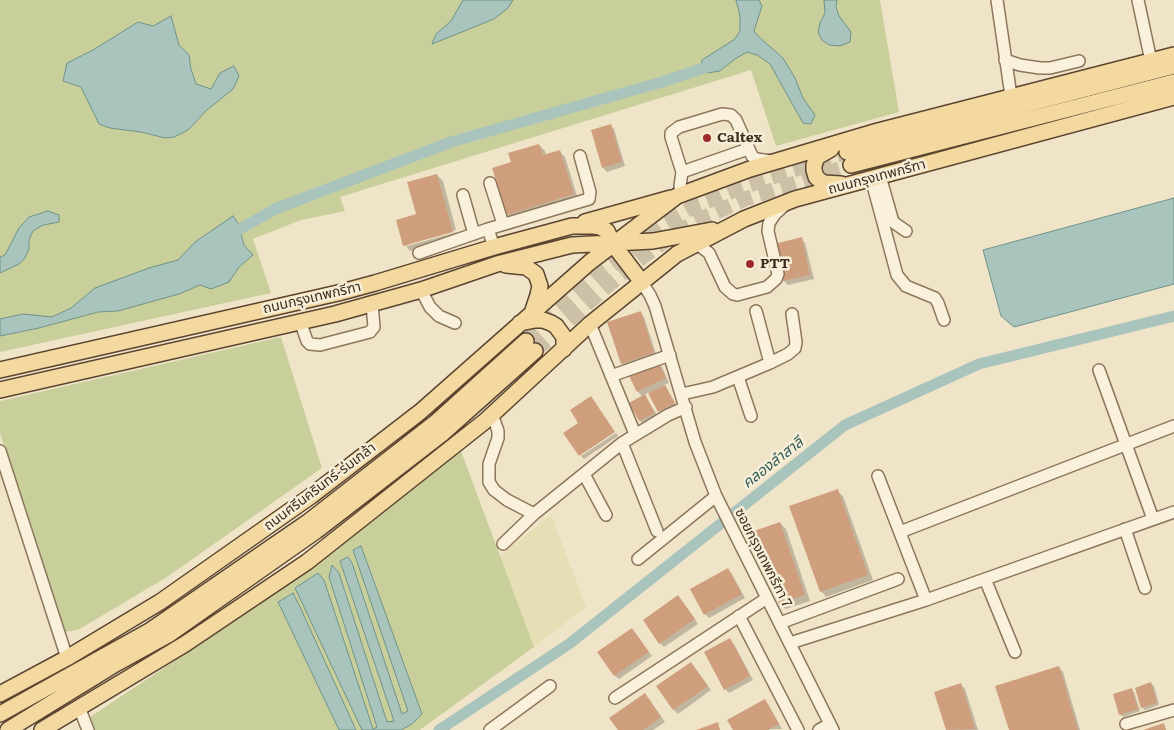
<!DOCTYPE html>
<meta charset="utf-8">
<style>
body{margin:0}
canvas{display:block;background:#f0e4c8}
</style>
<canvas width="1174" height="730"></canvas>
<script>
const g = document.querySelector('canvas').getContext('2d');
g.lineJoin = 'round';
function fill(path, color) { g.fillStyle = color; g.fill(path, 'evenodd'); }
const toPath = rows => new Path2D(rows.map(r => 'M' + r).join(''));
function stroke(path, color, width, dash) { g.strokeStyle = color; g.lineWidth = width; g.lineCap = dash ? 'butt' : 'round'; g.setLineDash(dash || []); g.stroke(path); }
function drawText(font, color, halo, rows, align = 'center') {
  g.font = font + ' Literata,"Noto Sans Thai",serif'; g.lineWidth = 5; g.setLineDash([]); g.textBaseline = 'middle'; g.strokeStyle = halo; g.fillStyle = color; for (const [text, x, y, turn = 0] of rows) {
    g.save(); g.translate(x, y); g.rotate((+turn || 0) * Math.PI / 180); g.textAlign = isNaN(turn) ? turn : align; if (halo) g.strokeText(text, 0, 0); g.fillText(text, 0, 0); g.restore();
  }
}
fill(toPath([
 [551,515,586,607,534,647,500,556]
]), '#e6deb5');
fill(toPath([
 [0,0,880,0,899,112,776,146,751,70,340,197,345,211,301,220,253,239,271,293,0,352],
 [281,337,322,468,167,577,78,630,64,632,0,433,0,401],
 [461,451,534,647,420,730,95,730,90,717,259,605]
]), '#c9cf9b');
const water = toPath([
 [463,0,513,0,508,8,494,19,432,44,436,34,451,21,463,0],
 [736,0,759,0,762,6,754,31,759,37,783,58,795,78,803,98,815,115,811,124,803,123,770,64,757,55,747,52,735,59,720,71,707,73,701,66,702,60,735,39,740,31,740,16,736,0],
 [824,0,837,0,836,7,839,16,851,32,850,42,840,46,829,45,822,40,818,32,820,23,825,13,824,0],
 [171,16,179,45,189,55,191,69,196,84,211,89,220,73,234,66,239,76,233,89,207,110,188,130,174,137,165,138,141,132,110,128,99,124,81,87,63,81,67,63,93,50,138,22,153,26,171,16],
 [1174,198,1174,284,1014,327,1001,316,983,250,1174,198],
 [48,211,59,215,59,222,43,225,33,231,29,240,29,249,25,258,19,264,0,273,0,257,5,255,19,228,29,217,48,211],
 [233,216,238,223,244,245,253,255,239,267,229,282,211,289,200,285,179,294,118,311,98,312,39,328,0,336,0,319,23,314,52,317,71,308,95,288,149,268,178,260,195,242,233,216],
 [361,546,422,714,412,724,401,730,362,730,295,588,318,573,324,580,373,729,377,727,329,577,332,565,339,573,387,722,394,721,340,561,348,557,352,563,402,714,408,711,353,550,361,546],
 [293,593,301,609,356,730,339,730,278,602,293,593]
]);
fill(water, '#a9c4bc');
stroke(water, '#6f938a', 1);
fill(toPath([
 [610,125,614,129,625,166,607,172,603,168],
 [539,145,545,151,546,155,559,151,565,157,578,199,514,220,508,214,513,163],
 [437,175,443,181,456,230,407,244,407,246,457,232,458,238,410,251,405,245],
 [801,239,805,243,814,279,788,285,784,281],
 [640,313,644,317,657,357,626,367,622,363],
 [658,363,662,367,669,383,664,385,676,406,661,413,649,392,644,395,657,415,642,423,640,421,643,397,638,392],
 [616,433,618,436,584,459,581,456],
 [837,491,843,496,873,580,826,597,821,591],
 [780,523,786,529,810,601,786,609,780,604,756,532],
 [728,570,732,574,745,598,709,618,705,614],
 [682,601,698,624,664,647,660,643],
 [632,629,652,656,619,679,614,675],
 [730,640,734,644,753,680,729,693,725,689],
 [691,664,711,690,678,714,674,710],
 [1059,668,1063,672,1080,730,1010,730],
 [1151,684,1154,686,1159,705,1145,710,1142,707],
 [961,685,965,689,978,730,948,730,936,692],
 [1131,690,1134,692,1140,711,1123,717,1120,714],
 [649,699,665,722,653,730,619,730],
 [764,700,768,704,782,729,734,730]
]), '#0003');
stroke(toPath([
 [228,236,275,209,451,142,662,82,716,64],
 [439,730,569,644,845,425,979,364,1174,316]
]), '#a9c4bc', 11);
fill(toPath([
 [611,124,622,162,602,168,591,130],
 [539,144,543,155,560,150,574,194,507,215,492,168,511,162,508,153],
 [437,174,453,232,403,246,396,220,416,214,407,182],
 [802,237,810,275,783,281,774,244],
 [641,311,654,353,621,364,607,322],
 [658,362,666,378,637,392,629,376],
 [665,385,675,403,658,412,648,393],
 [645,394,655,413,639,421,629,403],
 [591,396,615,432,579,456,563,433,578,423,570,410],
 [838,489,868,575,820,592,789,506],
 [780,522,805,595,779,604,754,531],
 [728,568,742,594,704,615,690,589],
 [678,595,695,619,659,644,643,620],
 [632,628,649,652,614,676,597,652],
 [730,638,750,676,724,690,704,652],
 [691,662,708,686,673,710,656,686],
 [1059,666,1078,730,1009,730,995,686],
 [1151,682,1157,703,1141,708,1135,688],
 [961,683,975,729,946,730,934,692],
 [1132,688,1138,709,1119,715,1113,694],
 [645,693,661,717,643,730,618,730,609,718],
 [765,699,779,724,768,730,733,730,727,720],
 [718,722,720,730,696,730],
 [1164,723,1166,730,1143,730]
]), '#cf9f7d');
stroke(toPath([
 [526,341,601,273,666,222,693,207,740,188,847,152],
 [535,351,606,287,649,252,679,231,701,219,745,199,851,165]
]), '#ccc0a6', 15, [15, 8]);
const minor = toPath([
 [997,0,1011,96],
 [1138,0,1151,61],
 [1005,60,1020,65,1040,68,1050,68,1079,61],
 [682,172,748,149],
 [880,176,893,222,906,231],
 [871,178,897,275,906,286,935,298,938,303,944,320],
 [490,183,503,224],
 [463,195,474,234],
 [681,195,680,186,682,172,671,137,671,133,679,127,722,114,731,115,736,120,752,156,756,159,772,161],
 [696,243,709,253,725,287,733,294,737,295,767,287,776,279,778,274,768,231,769,223,775,214,785,205],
 [494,247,488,229,589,199,590,192,580,156],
 [419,253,488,229],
 [641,281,650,295,655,306,695,442,716,496,833,730],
 [421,290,430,307,439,316,455,323],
 [300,321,307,341,310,344,320,345,370,332,374,327,372,304],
 [590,324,635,434],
 [770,363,788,354,795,348,796,342,792,314],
 [1099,370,1153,519],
 [611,376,670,355],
 [738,377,751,416],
 [682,394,713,387,770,363,756,311],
 [492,414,498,431,498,438,489,464,489,482,494,490,507,500,534,514],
 [622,443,657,531],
 [0,451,67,658],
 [584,474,606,515],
 [878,476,926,600],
 [1125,529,1145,588],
 [900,532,1174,426],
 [503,544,534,514,622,443,668,415,686,407],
 [638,559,716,496],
 [985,579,1015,652],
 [739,616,798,730],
 [780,623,898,579],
 [790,643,926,600,1174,512],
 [615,698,767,598],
 [79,707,88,730],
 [1126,724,1174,710],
 [490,730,550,686],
 [819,730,830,724]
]);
const major = toPath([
 [831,149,817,157,814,165,814,170,816,177,823,183,841,184],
 [847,152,1043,100,1174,66],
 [851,165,1174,82],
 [585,222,671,198],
 [506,265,526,267,536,274,540,286,538,295,533,310],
 [520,323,535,320,543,320,551,323,556,326,564,337,564,349],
 [0,370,338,293,375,283,494,247,572,226,594,226,600,227,607,231,613,244,641,281],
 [0,390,335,314,421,290,497,264,572,245,653,241,712,230],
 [0,694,67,658,160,602,311,496,420,412,590,262,677,196,750,169,878,131,1174,55],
 [0,714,151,630,308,522,435,423,526,341],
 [8,730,112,666,168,635,316,531,443,433,535,351],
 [42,730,185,644,307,562,484,422,590,324,677,254,744,219,795,199,1174,97]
]);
stroke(minor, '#8d765c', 14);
stroke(major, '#5b4430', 18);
stroke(minor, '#faf1dc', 11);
stroke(major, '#f3d9a0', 15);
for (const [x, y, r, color] of [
 [707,138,5,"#9e2a2b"],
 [750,264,5,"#9e2a2b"]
]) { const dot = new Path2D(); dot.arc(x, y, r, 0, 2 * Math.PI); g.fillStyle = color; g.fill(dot); stroke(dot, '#f7eed8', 2); }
drawText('bold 14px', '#3d2e20', '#f7eed8', [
 ["Caltex",717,138],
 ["PTT",760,264]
], 'left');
drawText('14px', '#3d2e20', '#f7eed8', [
 ["ถนนกรุงเทพกรีฑา",877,177,-15],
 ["ถนนกรุงเทพกรีฑา",312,298,-13],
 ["ถนนศรีนครินทร์-ร่มเกล้า",320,487,-37],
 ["ซอยกรุงเทพกรีฑา 7",763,558,63]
]);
drawText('italic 15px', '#2f5d5a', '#f7eed8', [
 ["คลองลำสาลี",773,463,-38]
]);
</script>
